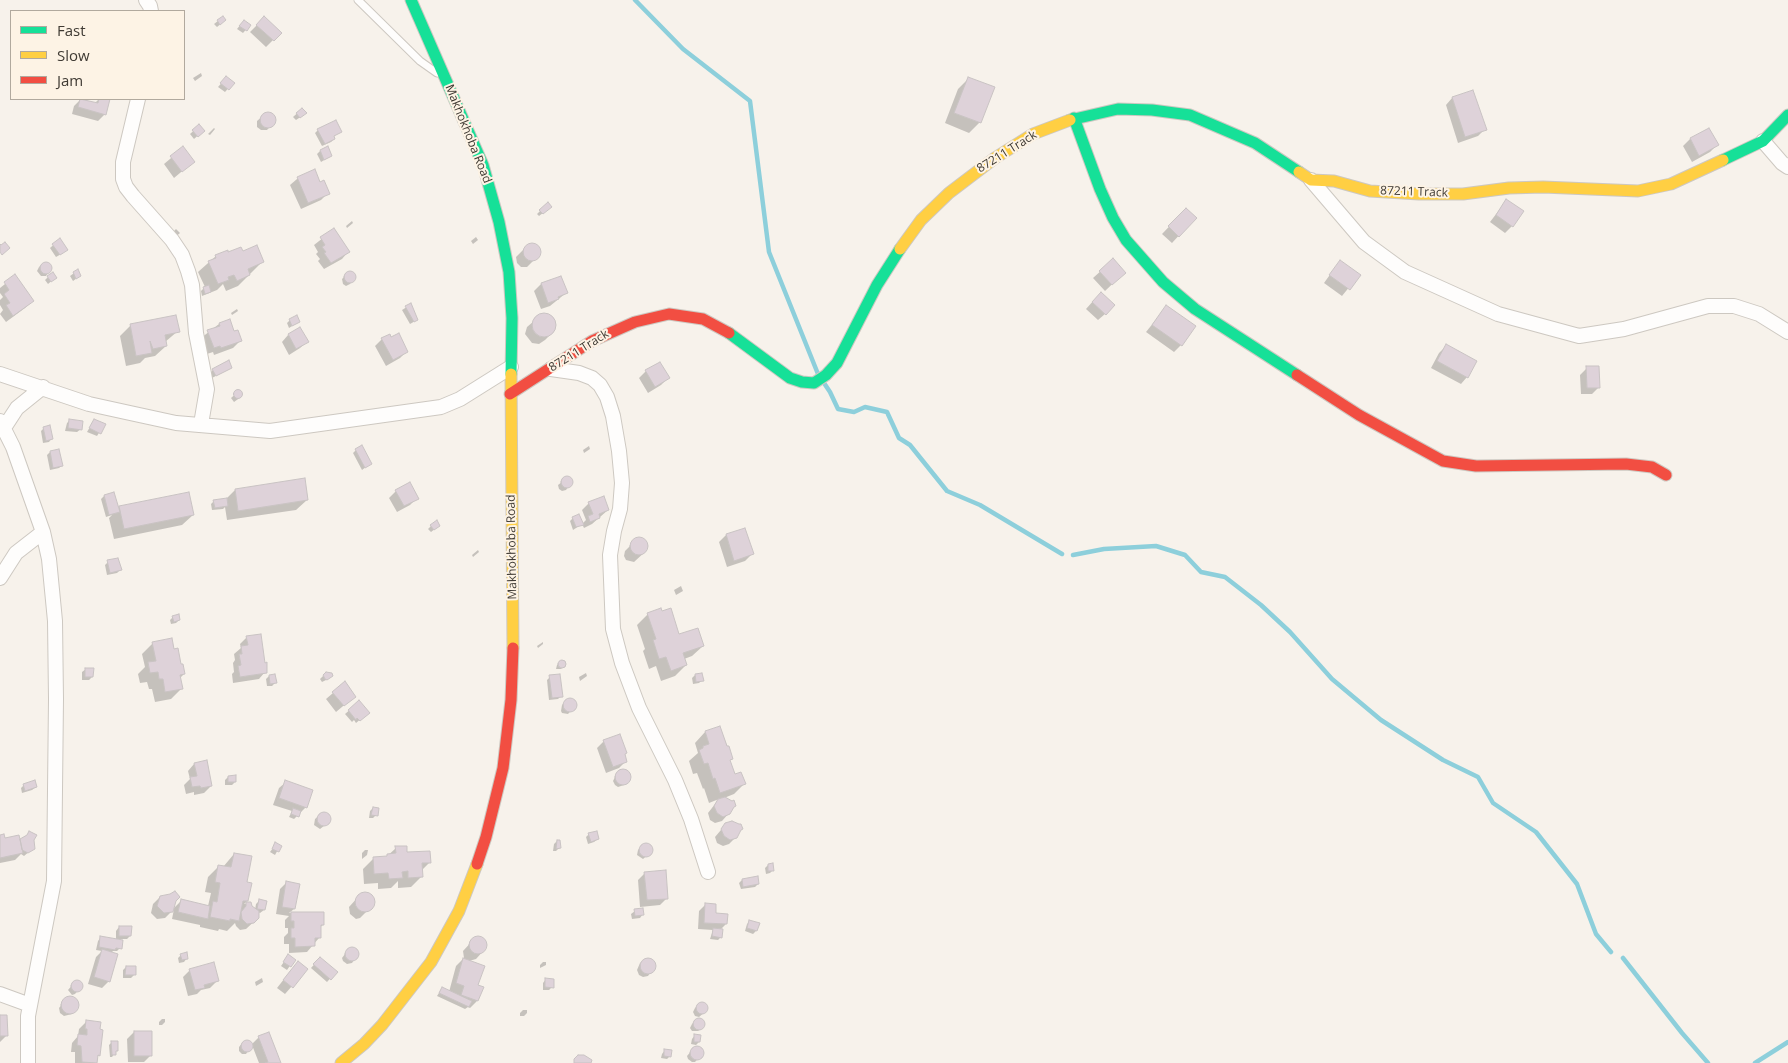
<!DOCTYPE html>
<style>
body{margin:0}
#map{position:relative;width:1788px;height:1063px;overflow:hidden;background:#f7f2eb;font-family:"Open Sans",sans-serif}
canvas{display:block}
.legend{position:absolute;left:10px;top:10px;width:175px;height:90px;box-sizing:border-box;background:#fdf3e5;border:1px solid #b1a99e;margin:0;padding:6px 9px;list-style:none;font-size:15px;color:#3f3a33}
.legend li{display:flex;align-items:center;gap:10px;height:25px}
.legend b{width:25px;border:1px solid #b1a99e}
</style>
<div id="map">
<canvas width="1788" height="1063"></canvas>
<ul class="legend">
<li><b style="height:6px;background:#16e098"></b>Fast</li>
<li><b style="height:6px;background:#ffcf43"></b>Slow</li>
<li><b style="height:6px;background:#f24e42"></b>Jam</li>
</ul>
</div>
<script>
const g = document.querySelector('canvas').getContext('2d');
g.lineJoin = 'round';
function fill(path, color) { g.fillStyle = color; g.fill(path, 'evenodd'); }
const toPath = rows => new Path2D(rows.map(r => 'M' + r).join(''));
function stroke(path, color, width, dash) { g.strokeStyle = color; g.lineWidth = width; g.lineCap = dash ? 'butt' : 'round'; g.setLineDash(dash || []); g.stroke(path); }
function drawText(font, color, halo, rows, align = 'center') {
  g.font = font + ' "Open Sans",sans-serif'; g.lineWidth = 4; g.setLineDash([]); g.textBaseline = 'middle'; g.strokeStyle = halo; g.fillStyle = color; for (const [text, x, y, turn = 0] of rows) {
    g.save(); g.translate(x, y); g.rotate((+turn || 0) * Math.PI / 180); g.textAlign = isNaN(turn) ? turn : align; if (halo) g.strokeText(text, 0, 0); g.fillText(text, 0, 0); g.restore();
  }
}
fill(toPath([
 [223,17,222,23,217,27,214,24],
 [264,18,280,33,266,47,250,32],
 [241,24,250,25,243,33,237,29],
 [201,73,202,76,195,81,193,78],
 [226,78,233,83,225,92,218,87],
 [969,78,980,122,969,133,945,123,958,89],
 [1452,98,1485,129,1478,136,1458,143,1446,105],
 [81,99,95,103,99,99,109,100,105,114,98,121,72,114,74,106],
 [302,109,302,116,296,120,293,117],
 [270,113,274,117,274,122,267,130,261,130,257,127,257,121,265,114],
 [199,126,203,131,194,139,190,134],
 [214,128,215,129,210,135,208,134],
 [1709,129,1717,145,1710,152,1692,162,1683,146,1690,139],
 [318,130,340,131,333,137,334,139,331,142,322,146,315,133],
 [183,148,193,162,174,178,164,164],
 [320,151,331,156,321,162,317,154],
 [315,171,320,183,328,193,321,200,301,209,290,185,297,179],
 [1506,201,1512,226,1505,233,1490,222],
 [1186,209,1195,218,1172,243,1162,234],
 [547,210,539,216,537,214,540,211],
 [352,221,353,223,347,228,346,226],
 [176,229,180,233,172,240,169,236],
 [333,230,348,252,342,259,324,269,318,261,320,259,316,254,318,252,314,245],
 [476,237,478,240,473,244,471,241],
 [59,240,63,253,56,257,50,248],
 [534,244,539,249,539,255,527,267,521,267,517,263,516,257,528,245],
 [243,252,262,262,238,286,226,291,223,284,217,290,202,296,201,291,205,287,198,272,216,256],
 [1113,260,1124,273,1105,291,1093,278],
 [48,263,50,265,51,269,46,276,41,276,37,271,39,267,42,264],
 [1334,269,1359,275,1342,296,1324,283],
 [77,271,80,276,73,281,70,276],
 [348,273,354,274,355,277,350,284,346,286,343,284,342,279],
 [15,276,32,301,25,308,6,322,0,314,3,310,0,305,0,300,3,297,0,293,0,288],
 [48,277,55,278,48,284,45,280],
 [561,277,566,293,550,306,541,309,534,291,541,284],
 [1094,300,1105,314,1098,320,1086,309],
 [410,305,417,320,410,324,402,310],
 [1166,307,1181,345,1174,352,1146,332],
 [237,309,238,311,232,315,231,313],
 [541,315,548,315,553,319,555,326,552,333,545,340,539,344,532,343,525,334,527,327],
 [290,320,299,322,289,328,287,323],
 [229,321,233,333,240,341,233,348,214,355,213,352,207,354,201,338,219,324],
 [131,325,178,331,165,342,166,346,155,356,145,358,140,363,126,366,120,336],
 [288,335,307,342,300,348,289,355,282,342],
 [391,338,407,351,400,358,386,366,375,346,382,339],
 [1446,346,1467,377,1461,384,1431,368,1439,353],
 [231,368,212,378,210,373,213,370],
 [1587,368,1599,387,1592,394,1581,394,1580,375],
 [646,371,668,378,661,385,648,393,639,378],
 [239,391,240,392,241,397,234,402,231,398],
 [70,420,81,429,77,432,65,431,67,423],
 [94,420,104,425,97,436,87,432],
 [44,428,52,438,49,442,43,443,41,431],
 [589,446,590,449,584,453,583,450],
 [58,450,62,465,59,468,50,470,47,455,50,452],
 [356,450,370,464,362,470,353,453],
 [567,478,570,480,571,483,566,490,562,491,559,489,558,485],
 [235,490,307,500,296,510,227,520,225,507,223,509,212,510,211,504,214,501,226,499],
 [396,491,417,498,410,505,397,512,389,498],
 [113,494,118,510,120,508,193,515,182,525,114,539,109,518,112,515,106,517,101,499,104,496],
 [589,503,608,510,592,524,584,528,582,524,573,530,570,521,573,518,582,524,586,520,582,510],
 [431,526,439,526,431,532,428,529],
 [744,529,752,554,745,561,727,567,719,542,726,535],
 [638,538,643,539,648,546,646,551,634,562,626,560,624,556,625,551],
 [478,550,479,552,473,557,472,555],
 [108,562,120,570,117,573,107,575,105,565],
 [681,586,683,591,676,595,674,590],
 [648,614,679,636,703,646,692,656,684,659,686,665,675,676,661,681,656,666,649,669,643,651,645,649,637,625],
 [173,617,179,620,176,623,171,624,170,620],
 [247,637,265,672,259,679,233,683,232,674,234,672,233,663,235,660,234,654,241,648,240,644],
 [543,642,543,644,538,648,537,646],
 [153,643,173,650,184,674,179,679,181,689,171,699,155,702,152,689,149,689,147,682,140,683,138,674,145,667,142,654],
 [562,661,564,662,564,666,561,669,556,669,557,665],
 [86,669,92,677,89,680,82,680,82,672],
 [326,673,328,679,322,682,320,679],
 [586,673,587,676,580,681,579,677],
 [695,675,702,680,699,683,693,684,692,678],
 [269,676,275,683,272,686,267,686,266,679],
 [550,677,561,696,558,699,549,700,547,680],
 [333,693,355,696,336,712,326,699],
 [569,700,574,703,575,706,568,714,562,713,561,711,562,705],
 [359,702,368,713,356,723,354,720,352,722,345,714],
 [720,728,732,758,729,761,734,775,744,784,734,794,724,798,729,813,722,821,715,823,710,820,708,813,719,799,709,803,704,788,703,789,697,773,693,774,689,761,698,753,695,743,705,732],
 [604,741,624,755,626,761,619,768,606,773,597,748],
 [194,764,211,786,204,793,194,795,194,792,186,794,184,785,190,779,188,771],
 [622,771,628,772,629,777,624,785,618,787,615,785,613,781,616,775],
 [228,777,235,782,232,785,225,785,225,780],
 [286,782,306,807,294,819,289,817,292,811,273,805,279,788],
 [24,785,36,787,32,790,22,793,21,788],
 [373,808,376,815,373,818,369,818,370,811],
 [322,813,328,815,330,818,329,822,320,829,314,825,315,819],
 [726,824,736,837,729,844,723,846,717,843,715,837],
 [589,834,598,839,594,842,588,844,586,837],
 [0,836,4,839,19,842,21,840,30,851,24,856,21,854,15,860,0,863],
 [557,841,559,848,556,851,553,851,554,844],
 [276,844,280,846,275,855,270,852],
 [644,845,648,845,651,848,650,853,643,859,637,855,638,850],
 [396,848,406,854,430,862,421,871,422,876,411,887,398,888,398,881,391,888,378,889,378,883,364,884,363,869,373,859,385,858],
 [365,850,368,850,367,855,362,859,362,853],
 [234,854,245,883,247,901,244,904,250,903,251,906,255,910,256,904,259,901,264,910,260,913,258,912,258,918,246,929,240,930,236,926,235,923,227,931,219,929,218,931,200,927,200,925,172,919,174,909,165,918,157,919,151,913,153,904,160,897,175,900,173,909,181,901,208,906,211,893,205,892,208,877,219,866,223,867],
 [768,865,773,870,770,873,766,874,765,868],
 [645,873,667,898,660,905,640,907,638,880],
 [742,880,758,884,755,887,741,889,739,883],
 [287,882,298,885,294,909,289,913,323,914,323,925,319,928,319,938,307,952,289,953,289,944,284,944,284,937,288,933,288,928,285,928,285,920,289,916,276,914,280,889],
 [366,894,372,898,373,905,360,918,356,919,350,914,349,907,359,896],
 [706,904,714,915,726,924,720,930,721,937,718,940,710,939,713,930,698,929,699,911],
 [635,911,643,914,640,918,632,919,631,914],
 [750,921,756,931,753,934,745,931,747,924],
 [119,927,130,936,127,939,116,939,120,948,117,951,113,951,111,953,109,981,102,988,88,984,96,957,102,951,96,950,98,941,101,937,116,940,116,931],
 [479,937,485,941,486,948,476,959,469,961,476,986,477,1001,470,1008,468,1007,465,1009,437,996,442,988,449,992,456,966,464,958,463,951,475,938],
 [353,949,356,950,358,954,352,963,347,964,343,961,342,958,348,950],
 [181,955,187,958,184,962,179,963,178,958],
 [320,958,336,972,327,982,311,968],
 [648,958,652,960,655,966,648,976,643,977,639,975,637,970,640,963],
 [286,959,294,960,287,970,281,966],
 [543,962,546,962,546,965,540,968,540,965],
 [126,967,134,975,131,978,123,978,123,970],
 [292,969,307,969,285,994,277,988],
 [190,970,217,981,210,988,201,990,197,994,188,996,183,977],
 [262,978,263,982,256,986,255,982],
 [546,979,552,987,549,990,543,990,543,983],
 [74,983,79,983,81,987,75,994,72,995,68,990],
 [72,997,78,1002,78,1007,72,1014,64,1016,60,1013,59,1008,67,998],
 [703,1003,706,1004,707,1008,705,1012,699,1017,695,1016,693,1012,695,1008],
 [523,1010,527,1010,527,1013,524,1016,520,1016,520,1013],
 [0,1016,7,1035,0,1042],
 [162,1019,165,1019,165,1022,162,1025,159,1025,159,1022],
 [700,1019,704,1024,702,1028,698,1031,692,1031,690,1028,692,1024],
 [86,1022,99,1055,97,1057,96,1063,75,1063,75,1052,71,1052,72,1043,78,1036,79,1029],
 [134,1032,151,1055,144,1062,128,1062,127,1039],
 [695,1035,699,1042,696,1045,691,1044,692,1039],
 [259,1037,280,1063,259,1063,252,1045,246,1054,242,1054,239,1051,239,1047,244,1041,249,1041,252,1044],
 [112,1042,117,1050,112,1057,110,1057,109,1045],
 [698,1047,701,1050,702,1054,695,1062,692,1062,688,1059,687,1056,693,1049],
 [665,1050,670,1056,667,1059,661,1058,662,1054]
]), '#0003');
stroke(toPath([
 [635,0,683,49,750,101,769,252,818,374],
 [824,383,830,392,838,409,854,412,865,407,887,412,899,438,910,445,947,491,980,505,1062,554],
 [1073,555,1104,549,1156,546,1185,555,1201,572,1225,577,1261,605,1290,632,1332,679,1381,720,1443,760,1478,777,1493,803,1536,832,1577,884,1596,934,1611,952],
 [1623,958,1682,1033,1708,1063],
 [1755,1063,1788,1042]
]), '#8dcfdb', 4.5);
const building = toPath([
 [223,16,226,20,220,25,217,20,223,16],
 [264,16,282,33,274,41,256,25,264,16],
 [244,20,251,25,247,31,239,26,244,20],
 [226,76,235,83,229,90,220,83,226,76],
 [968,77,995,87,981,123,954,113,968,77],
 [1473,90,1487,130,1465,137,1452,97,1473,90],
 [80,99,98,103,99,99,110,99,106,115,78,107,80,99],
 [302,108,307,113,300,118,296,113,302,108],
 '260 120a8 8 0 1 1 16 0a8 8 0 1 1-16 0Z',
 [336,120,342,132,334,136,335,139,325,144,317,129,336,120],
 [199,124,205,131,198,137,192,130,199,124],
 [1709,128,1719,145,1699,156,1690,138,1709,128],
 [183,146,195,162,182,172,170,156,183,146],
 [328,146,332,156,324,160,320,150,328,146],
 [315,169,320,182,324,180,330,194,308,203,297,177,315,169],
 [1506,199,1524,211,1513,227,1496,215,1506,199],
 [548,202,552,207,543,214,539,210,548,202],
 [1186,208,1197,218,1179,237,1168,226,1186,208],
 [334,228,350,252,331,263,324,253,326,252,322,247,325,245,320,237,334,228],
 [60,238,68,250,60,255,52,244,60,238],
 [5,242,10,248,2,255,0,252,0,244,1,245,5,242],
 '523 252a9 9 0 1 1 18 0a9 9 0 1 1-18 0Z',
 [257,245,264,262,248,269,250,275,237,281,234,275,228,277,229,280,218,284,208,261,216,258,215,255,228,250,228,252,241,247,243,251,257,245],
 [1113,258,1126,273,1112,285,1099,271,1113,258],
 [1340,260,1361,275,1350,290,1329,275,1340,260],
 '40 268a6 6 0 1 1 12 0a6 6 0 1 1-12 0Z',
 [78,269,81,276,76,279,73,272,78,269],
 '344 277a6 6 0 1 1 12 0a6 6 0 1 1-12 0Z',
 [53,272,57,278,51,282,47,276,53,272],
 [15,274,34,301,13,316,6,305,10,303,4,294,9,290,4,282,15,274],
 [561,276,568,293,558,297,559,299,548,303,541,283,561,276],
 [209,285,211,292,205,294,203,287,209,285],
 [1101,292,1115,305,1106,315,1092,302,1101,292],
 [411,303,418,320,414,322,405,306,411,303],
 [1166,305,1196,326,1182,346,1152,325,1166,305],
 '532 325a12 12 0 1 1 24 0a12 12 0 1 1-24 0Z',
 [176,315,180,332,165,335,167,346,153,349,150,341,152,353,136,356,130,324,176,315],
 [297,315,300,322,292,326,289,319,297,315],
 [230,319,234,331,238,330,242,341,221,348,220,346,214,348,207,330,220,326,219,323,230,319],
 [300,327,309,342,296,349,288,334,300,327],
 [399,333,408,352,393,360,381,338,390,334,391,337,399,333],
 [1446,344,1477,361,1468,378,1437,361,1446,344],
 [229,360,232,368,216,376,212,369,229,360],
 [660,362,670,378,655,387,645,370,660,362],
 [1586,366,1599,366,1600,388,1587,388,1586,366],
 '233.5 394a4.5 4.5 0 1 1 9 0a4.5 4.5 0 1 1-9 0Z',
 [69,419,83,421,82,430,68,428,69,419],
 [94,419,106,424,101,434,89,428,94,419],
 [50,425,53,439,46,441,43,427,50,425],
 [362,445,372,464,365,468,355,449,362,445],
 [59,449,63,466,53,468,50,451,59,449],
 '561 482a6 6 0 1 1 12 0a6 6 0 1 1-12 0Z',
 [305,478,308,500,238,511,235,489,305,478],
 [410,482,419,499,404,506,395,490,410,482],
 [114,492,120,512,109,515,104,495,114,492],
 [189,492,194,515,124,529,119,506,189,492],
 [604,496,609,510,599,514,600,518,590,522,588,516,593,514,588,502,604,496],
 [227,498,228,506,215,508,213,500,227,498],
 [579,514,584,525,576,527,572,517,579,514],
 [437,520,440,526,434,530,430,525,437,520],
 [745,528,754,554,734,561,726,534,745,528],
 '630 546a9 9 0 1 1 18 0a9 9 0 1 1-18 0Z',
 [118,558,122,570,110,573,107,560,118,558],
 [661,608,662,611,671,608,679,634,698,628,704,646,683,653,687,665,671,671,666,657,659,659,653,640,656,639,647,613,661,608],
 [179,614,180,620,174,622,172,616,179,614],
 [261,634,265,663,267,662,267,673,240,677,238,666,241,665,239,654,242,654,241,646,248,645,246,636,261,634],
 [172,638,174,649,178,648,181,664,183,664,185,674,180,675,183,689,165,692,163,679,159,679,158,672,150,673,148,662,156,661,152,642,172,638],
 '558 664a4 4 0 1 1 8 0a4 4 0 1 1-8 0Z',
 [85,668,94,668,93,677,85,677,85,668],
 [326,672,332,673,333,676,327,680,325,679,323,675,326,672],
 [702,673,704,681,696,682,695,674,702,673],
 [275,674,277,683,270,684,269,675,275,674],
 [560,674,563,697,552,698,549,675,560,674],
 [345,681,356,697,344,706,332,692,345,681],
 '563 705a7 7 0 1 1 14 0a7 7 0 1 1-14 0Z',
 [359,700,370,713,360,721,357,718,356,720,348,710,359,700],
 [720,726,727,746,729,746,733,759,730,760,735,774,741,772,746,784,720,793,715,778,713,779,708,763,704,764,699,750,703,748,703,746,709,744,705,731,720,726],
 [620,734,627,753,625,754,627,762,613,767,603,740,620,734],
 [207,760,212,786,201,788,200,786,192,787,190,777,197,776,194,763,207,760],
 '615 777a8 8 0 1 1 16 0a8 8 0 1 1-16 0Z',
 [236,775,236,782,228,782,228,776,236,775],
 [35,780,37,787,25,791,23,784,35,780],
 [285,780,313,790,307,808,279,798,285,780],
 [725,797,732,801,734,800,736,806,734,807,730,814,723,817,717,813,714,806,718,799,725,797],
 [373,807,379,808,378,816,371,815,373,807],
 [293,808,301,811,299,817,291,814,293,808],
 '317 819a7 7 0 1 1 14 0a7 7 0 1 1-14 0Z',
 [732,821,739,824,741,824,743,829,741,830,737,838,730,840,724,836,721,829,725,823,732,821],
 [29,831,37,835,34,840,35,849,28,853,22,850,20,839,27,835,29,831],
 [597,831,599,839,591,842,588,833,597,831],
 [4,834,5,838,19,835,23,853,0,858,0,835,4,834],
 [557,840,560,840,561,848,556,849,557,840],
 [275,842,282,846,279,852,272,849,275,842],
 '639 850a7 7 0 1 1 14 0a7 7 0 1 1-14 0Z',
 [395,846,407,846,407,852,430,851,431,863,422,863,423,877,408,878,408,871,402,872,403,878,389,879,388,873,374,874,373,857,387,856,387,854,396,853,395,846],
 [234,853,252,856,247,882,252,883,248,901,243,901,239,921,230,919,230,921,210,917,213,901,217,902,220,883,215,882,218,865,231,867,234,853],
 [773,863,774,871,768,871,768,864,773,863],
 [666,870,668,899,647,900,644,872,666,870],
 [758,876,759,884,743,887,742,879,758,876],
 [286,881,300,884,295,909,282,907,286,881],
 [175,891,180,897,176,901,173,912,164,913,157,906,160,896,170,894,175,891],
 '355 902a10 10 0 1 1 20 0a10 10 0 1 1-20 0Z',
 [181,899,210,906,208,919,178,912,181,899],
 [259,899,267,901,265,910,257,909,259,899],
 [246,902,251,902,252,906,259,911,259,918,254,923,247,924,242,919,241,912,246,906,246,902],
 [705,903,716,904,716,913,728,914,727,924,704,923,705,903],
 [643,908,644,915,635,916,634,909,643,908],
 [291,912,324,912,324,925,321,925,321,938,315,938,315,946,295,947,295,938,291,938,291,928,294,928,294,921,291,921,291,912],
 [749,920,760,923,757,931,747,928,749,920],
 [119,926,132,926,131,936,119,936,119,926],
 [713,928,723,929,722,938,712,936,713,928],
 '469 945a9 9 0 1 1 18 0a9 9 0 1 1-18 0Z',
 [100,936,123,940,122,949,116,948,115,950,99,947,100,936],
 '345 954a7 7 0 1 1 14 0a7 7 0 1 1-14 0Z',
 [102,949,118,954,110,982,94,977,102,949],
 [187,952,188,959,182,960,180,954,187,952],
 [288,954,296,960,291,967,283,962,288,954],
 [320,957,338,972,331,980,313,964,320,957],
 '640 966a8 8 0 1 1 16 0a8 8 0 1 1-16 0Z',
 [463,958,485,966,478,985,484,987,478,1001,461,995,464,986,456,983,463,958],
 [298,961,308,969,293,988,283,980,298,961],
 [214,962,219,981,204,985,205,988,195,990,189,969,214,962],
 [126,966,136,966,136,975,125,975,126,966],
 [545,978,554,979,554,988,545,987,545,978],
 '71 986a6 6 0 1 1 12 0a6 6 0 1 1-12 0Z',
 [442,987,472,1001,469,1007,439,993,442,987],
 '61 1005a9 9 0 1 1 18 0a9 9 0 1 1-18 0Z',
 '696 1008a6 6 0 1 1 12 0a6 6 0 1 1-12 0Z',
 [0,1015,7,1015,8,1036,0,1036,0,1015],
 '693 1024a6 6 0 1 1 12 0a6 6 0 1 1-12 0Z',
 [86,1020,101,1022,100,1029,103,1030,100,1056,98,1055,97,1063,82,1062,81,1046,77,1045,78,1034,87,1035,87,1029,85,1029,86,1020],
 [134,1031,152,1031,152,1056,134,1056,134,1031],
 [269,1032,281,1063,265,1063,268,1062,258,1036,269,1032],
 [694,1034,701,1035,700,1042,694,1042,694,1034],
 '241 1046a6 6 0 1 1 12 0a6 6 0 1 1-12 0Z',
 [111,1041,118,1041,118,1051,116,1051,116,1055,112,1055,111,1041],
 '690 1053a7 7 0 1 1 14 0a7 7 0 1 1-14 0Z',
 [664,1049,672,1050,671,1057,664,1056,664,1049],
 [578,1055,584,1055,592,1060,591,1063,574,1063,574,1059,578,1055]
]);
fill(building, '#ded2d9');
stroke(building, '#c9c3c3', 1);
const lane = toPath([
 [358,0,420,61,437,73]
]);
const street = toPath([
 [146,0,150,6,151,11],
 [138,99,123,162,123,179,126,187,133,196,172,240,182,255,188,271,192,285,196,333,207,389,201,424],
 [1763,141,1782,163,1788,167],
 [1311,180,1364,242,1405,272,1498,314,1579,336,1624,329,1708,306,1734,306,1759,314,1788,332],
 [551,369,579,373,592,378,600,385,607,397,613,416,619,451,622,483,620,509,614,531,610,555,613,629,622,663,639,708,675,780,691,819,708,872],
 [0,374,89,404,130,413,176,423,270,431,441,407,460,399,511,367],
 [0,421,13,447,43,532,49,559,55,621,56,699,54,881,28,1016,28,1063],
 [4,428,17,408,43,387],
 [0,578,16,553,43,532],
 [0,994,30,1005]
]);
const fast = toPath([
 [411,0,483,165,499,222,509,272,512,318,511,374],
 [1074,118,1100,189,1113,218,1126,240,1163,282,1195,309,1297,375],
 [1070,120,1118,109,1152,110,1190,115,1255,143,1299,172],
 [1723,160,1763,141,1788,115],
 [729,333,790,378,802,382,814,383,826,375,837,363,877,285,900,249]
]);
const slow = toPath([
 [1299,172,1311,180,1334,181,1370,191,1419,194,1463,194,1509,188,1543,187,1638,191,1671,184,1723,160],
 [900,249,921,220,949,193,995,158,1033,134,1070,120],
 [511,374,513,648],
 [341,1063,364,1044,382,1025,431,962,459,911,477,864]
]);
const jam = toPath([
 [1297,375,1359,415,1443,461,1476,466,1626,464,1652,467,1666,475],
 [510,394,592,341,635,322,669,314,703,319,729,333],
 [477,864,486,837,503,768,511,700,513,648]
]);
stroke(lane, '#cdc8c1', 9);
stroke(street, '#cdc8c1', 16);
stroke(fast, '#cdc8c1', 13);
stroke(slow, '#cdc8c1', 13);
stroke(jam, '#cdc8c1', 13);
stroke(lane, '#fefdfc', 7);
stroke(street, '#fefdfc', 14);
stroke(fast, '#16e098', 11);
stroke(slow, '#ffcf43', 11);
stroke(jam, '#f24e42', 11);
drawText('12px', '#3f3a33', '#fdf3e5', [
 ["Makhokhoba Road",468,134,68],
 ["87211 Track",1007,152,-32],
 ["87211 Track",1414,192,2],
 ["87211 Track",579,351,-32],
 ["Makhokhoba Road",512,547,-91]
]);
</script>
